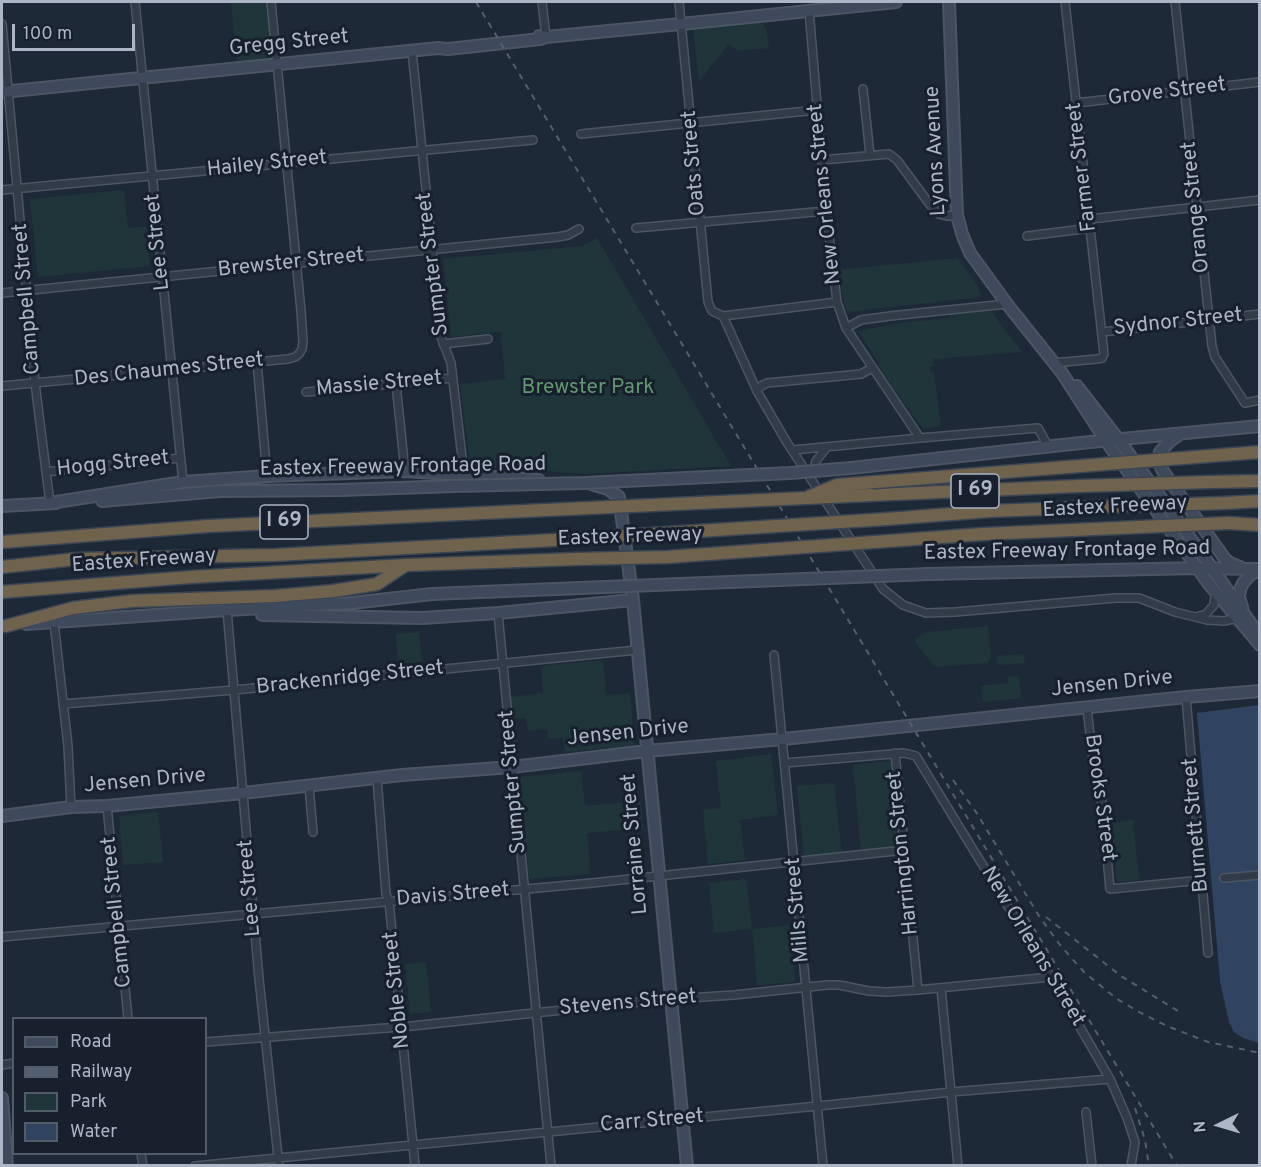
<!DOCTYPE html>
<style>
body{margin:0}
#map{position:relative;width:1261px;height:1167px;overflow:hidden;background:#1e2938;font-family:Overpass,sans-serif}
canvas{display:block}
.frame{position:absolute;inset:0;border:3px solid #abb5c5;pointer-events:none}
.legend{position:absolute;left:12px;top:1017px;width:195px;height:138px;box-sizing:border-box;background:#17202c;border:2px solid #525c69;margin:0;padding:8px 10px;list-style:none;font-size:18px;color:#abb5c5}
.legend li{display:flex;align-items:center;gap:12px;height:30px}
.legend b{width:30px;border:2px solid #525c69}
.north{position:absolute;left:1189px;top:1095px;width:60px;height:60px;-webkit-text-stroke:4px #17202c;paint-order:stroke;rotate:265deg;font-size:16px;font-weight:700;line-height:24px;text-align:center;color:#abb5c5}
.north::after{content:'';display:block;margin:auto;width:21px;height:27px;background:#abb5c5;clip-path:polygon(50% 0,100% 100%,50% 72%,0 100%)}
.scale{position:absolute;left:12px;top:24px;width:123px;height:27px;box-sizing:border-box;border:3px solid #abb5c5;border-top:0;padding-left:8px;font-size:18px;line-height:21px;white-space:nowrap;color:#abb5c5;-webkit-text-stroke:4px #17202c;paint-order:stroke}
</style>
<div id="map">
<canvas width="1261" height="1167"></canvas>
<div class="frame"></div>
<ul class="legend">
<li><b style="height:8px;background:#3f495c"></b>Road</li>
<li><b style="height:8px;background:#535e70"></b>Railway</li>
<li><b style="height:16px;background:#203539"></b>Park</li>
<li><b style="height:16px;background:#304461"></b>Water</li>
</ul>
<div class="north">N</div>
<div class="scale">100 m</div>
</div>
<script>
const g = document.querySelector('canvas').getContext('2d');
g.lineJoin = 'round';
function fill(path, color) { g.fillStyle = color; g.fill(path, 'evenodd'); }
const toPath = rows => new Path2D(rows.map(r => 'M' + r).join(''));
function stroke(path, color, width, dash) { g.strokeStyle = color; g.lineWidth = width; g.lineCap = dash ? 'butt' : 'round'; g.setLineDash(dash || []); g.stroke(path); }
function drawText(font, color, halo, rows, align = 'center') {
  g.font = font + ' Overpass,sans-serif'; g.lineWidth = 6; g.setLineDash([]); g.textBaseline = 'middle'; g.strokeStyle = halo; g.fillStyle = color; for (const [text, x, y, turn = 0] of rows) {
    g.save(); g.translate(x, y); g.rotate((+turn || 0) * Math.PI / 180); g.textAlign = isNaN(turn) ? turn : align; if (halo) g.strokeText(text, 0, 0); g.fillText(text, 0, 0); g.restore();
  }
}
fill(toPath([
 [231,2,268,2,272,53,271,58,267,61,237,65],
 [755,21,763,24,766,29,769,48,738,51,729,44,699,81,693,27],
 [124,190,128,228,146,226,150,266,38,277,30,199],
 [597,238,731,466,584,474,484,466,478,464,470,463,460,384,505,379,501,332,451,337,443,259,582,246],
 [958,258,977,285,980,294,980,297,847,312,844,304,838,270],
 [990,310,1022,352,933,359,933,366,929,367,930,372,934,373,941,426,924,428,919,424,883,374,878,362,858,331,900,323,949,318,949,314],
 [988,626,991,658,988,663,938,667,933,665,915,642,916,638,927,632],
 [419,632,422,664,398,666,396,634],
 [1024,654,1025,663,998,665,997,656],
 [603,660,606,695,630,693,634,740,634,744,631,746,565,752,563,738,548,739,547,729,528,731,526,718,513,719,511,697,543,693,541,666],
 [1019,676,1021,698,983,702,981,686,1008,683,1007,677],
 [771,754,778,815,740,820,745,860,708,864,703,810,721,808,716,761],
 [891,761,899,845,896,848,861,852,853,765],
 [581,771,585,806,641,801,643,828,587,833,590,874,529,879,519,777],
 [834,783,842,854,804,858,797,786],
 [158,812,163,862,123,865,119,816],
 [1133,820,1139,880,1117,882,1111,823],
 [746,879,752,929,789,925,795,982,757,985,752,929,714,933,709,883],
 [426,962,431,1012,410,1014,405,964]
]), '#203539');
fill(toPath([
 [1259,705,1259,1043,1243,1038,1234,1032,1229,1022,1220,981,1197,713]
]), '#304461');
const street = toPath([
 [135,2,183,482],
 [542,2,546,37],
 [679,2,708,302,712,311,723,316],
 [1175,2,1212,346,1215,357,1245,403,1260,400],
 [809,10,826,211,837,302,846,328,920,438],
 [2,24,35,383,50,503],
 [412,51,441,337,451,363,464,475],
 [863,89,870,155],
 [1076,103,1260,82],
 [581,134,817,110],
 [822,160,889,154,897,160,931,206,939,214,948,216,957,215],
 [2,190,533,140],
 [1090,219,1260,200],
 [636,228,826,211],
 [1027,236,1091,228],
 [2,293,557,237,568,235,579,229],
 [723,316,757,391,786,441,883,589,903,605,926,613,955,612,1116,598,1139,598,1175,612,1207,620,1224,621,1238,618],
 [723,316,837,302],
 [846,328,861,320,890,316,1007,304],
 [1102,332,1260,314],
 [443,344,488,339],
 [257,362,267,476],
 [1053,363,1097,359,1102,358,1104,354,1065,2],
 [396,384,405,471],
 [2,386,288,359,295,357,299,354,302,349,303,342,301,311,271,2],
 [757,391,761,386,767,383,861,374,872,368],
 [306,392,453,378],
 [793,450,920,438,1038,428,1049,448],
 [46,472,180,458],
 [813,473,816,461,827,447],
 [227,610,259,979,279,1166],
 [498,613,551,1166],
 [1199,616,1205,615,1214,605,1215,595,1214,591],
 [54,622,68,746,71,807],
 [774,655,823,1166],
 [1186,697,1208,953],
 [63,704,234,690,637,650],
 [1087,708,1093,760,1101,794,1110,889,1202,880],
 [895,753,918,990],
 [785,763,904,753,916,756,1051,977,1110,1079,1127,1118,1135,1142,1131,1166],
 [377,778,386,894,389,901,415,1166],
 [309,786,313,832],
 [107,806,128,1018],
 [1224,878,1260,875],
 [2,937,592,883,905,850],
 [941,988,958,1166],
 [206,1042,412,1026,657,1000,734,995,827,985,839,985,869,991,887,992,918,990,1051,977],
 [2,1065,14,1063],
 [1086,1112,1092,1166],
 [141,1154,143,1166],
 [195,1166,818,1106,951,1092,1110,1079]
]);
const secondary = toPath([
 [949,2,957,215,962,234,970,253,1007,304,1062,373,1106,441,1208,583,1260,645],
 [539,36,546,37,681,24,896,2],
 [2,92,438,48,448,49,540,39,546,37],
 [1077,386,1119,440,1212,568,1252,625,1256,634],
 [1179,435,1170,441,1160,452,1159,456,1159,463,1163,471,1225,559,1230,563,1240,567],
 [851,468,1090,442,1260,426],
 [591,484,608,489,619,497,633,600,687,1166],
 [102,501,220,491,341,490],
 [50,503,183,482,267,476,405,471,539,480],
 [2,506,56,503],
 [929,574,1197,568,1260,569],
 [1242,607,1239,597,1240,590,1243,583,1251,574,1260,570],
 [262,615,422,618,498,613,633,600],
 [26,624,227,610,352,603,432,594,580,588],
 [2,816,71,807,107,806,243,793,402,775,512,767,647,751,783,739,1186,697,1260,691],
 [2,1098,7,1166]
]);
const highway = toPath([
 [1209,482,1260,481],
 [871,495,1079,486],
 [1225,503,1260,501],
 [887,519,990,511,1094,507],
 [1229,523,1260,525],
 [902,540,983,534,1162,526],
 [2,542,208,526,567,509],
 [2,567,76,559,275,555,573,539],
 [2,592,191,577,407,565,576,559],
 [6,626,73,608,132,601,275,596,333,591,377,584,406,565]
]);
stroke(street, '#4c5563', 10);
stroke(secondary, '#4c5563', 14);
stroke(highway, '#3c4553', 15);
stroke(street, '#323b48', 7);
stroke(secondary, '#3f495c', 10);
stroke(highway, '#6f634e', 12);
stroke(toPath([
 [476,2,1177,1166],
 [953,780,976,812,1039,916,1060,945,1085,973,1117,999,1141,1013,1167,1026,1208,1042,1260,1053],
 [1046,917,1121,976,1178,1011],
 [1135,1108,1145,1140,1149,1166]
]), '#535e70', 2, [6, 6]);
const secondaryBridge = toPath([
 [341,490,455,486,584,483,790,473,851,468],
 [580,588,929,574]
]);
const highwayBridge = toPath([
 [1079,486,1209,482],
 [808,497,837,485,1260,452],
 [1094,507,1225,503],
 [567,509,871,495],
 [1162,526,1229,523],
 [573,539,887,519],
 [576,559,667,557,902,540]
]);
stroke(secondaryBridge, '#4c5563', 14, []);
stroke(highwayBridge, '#3c4553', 15, []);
stroke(secondaryBridge, '#3f495c', 10);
stroke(highwayBridge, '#6f634e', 12);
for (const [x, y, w] of [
 [975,491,48],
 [284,522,48]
]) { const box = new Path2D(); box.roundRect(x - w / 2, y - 17, w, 34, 4.5); g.fillStyle = '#17202c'; g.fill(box); stroke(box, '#abb5c5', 1.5); }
drawText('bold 20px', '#abb5c5', null, [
 ["I 69",975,491],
 ["I 69",284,522]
]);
drawText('21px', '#abb5c5', '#17202c', [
 ["Gregg Street",289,44,-6],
 ["Grove Street",1167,93,-7],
 ["Lyons Avenue",937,151,-93],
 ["Oats Street",695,163,-95],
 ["Hailey Street",267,165,-6],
 ["Farmer Street",1083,167,-97],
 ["New Orleans Street",826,194,-96],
 ["Orange Street",1197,207,-96],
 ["Lee Street",159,242,-96],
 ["Brewster Street",291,264,-6],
 ["Sumpter Street",434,264,-97],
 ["Campbell Street",28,299,-95],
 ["Sydnor Street",1178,323,-6],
 ["Des Chaumes Street",169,371,-6],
 ["Massie Street",379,385,-5],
 ["Hogg Street",113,465,-6],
 ["Eastex Freeway Frontage Road",403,468,-1],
 ["Eastex Freeway",1115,508,-3],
 ["Eastex Freeway",630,538,-2],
 ["Eastex Freeway Frontage Road",1067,552,-1],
 ["Eastex Freeway",144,562,-4],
 ["Brackenridge Street",350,679,-6],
 ["Jensen Drive",1112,685,-6],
 ["Jensen Drive",628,734,-6],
 ["Jensen Drive",145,782,-5],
 ["Sumpter Street",514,782,-95],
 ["Brooks Street",1099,798,82],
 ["Burnett Street",1197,825,-95],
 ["Lorraine Street",636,844,-95],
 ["Harrington Street",904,853,-96],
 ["Lee Street",251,888,-95],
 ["Davis Street",453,896,-5],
 ["Mills Street",799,910,-95],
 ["Campbell Street",118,912,-96],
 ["New Orleans Street",1032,947,59],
 ["Noble Street",398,990,-96],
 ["Stevens Street",628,1004,-5],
 ["Carr Street",652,1122,-5]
]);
drawText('21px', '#62976f', '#17202c', [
 ["Brewster Park",588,389]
]);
</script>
